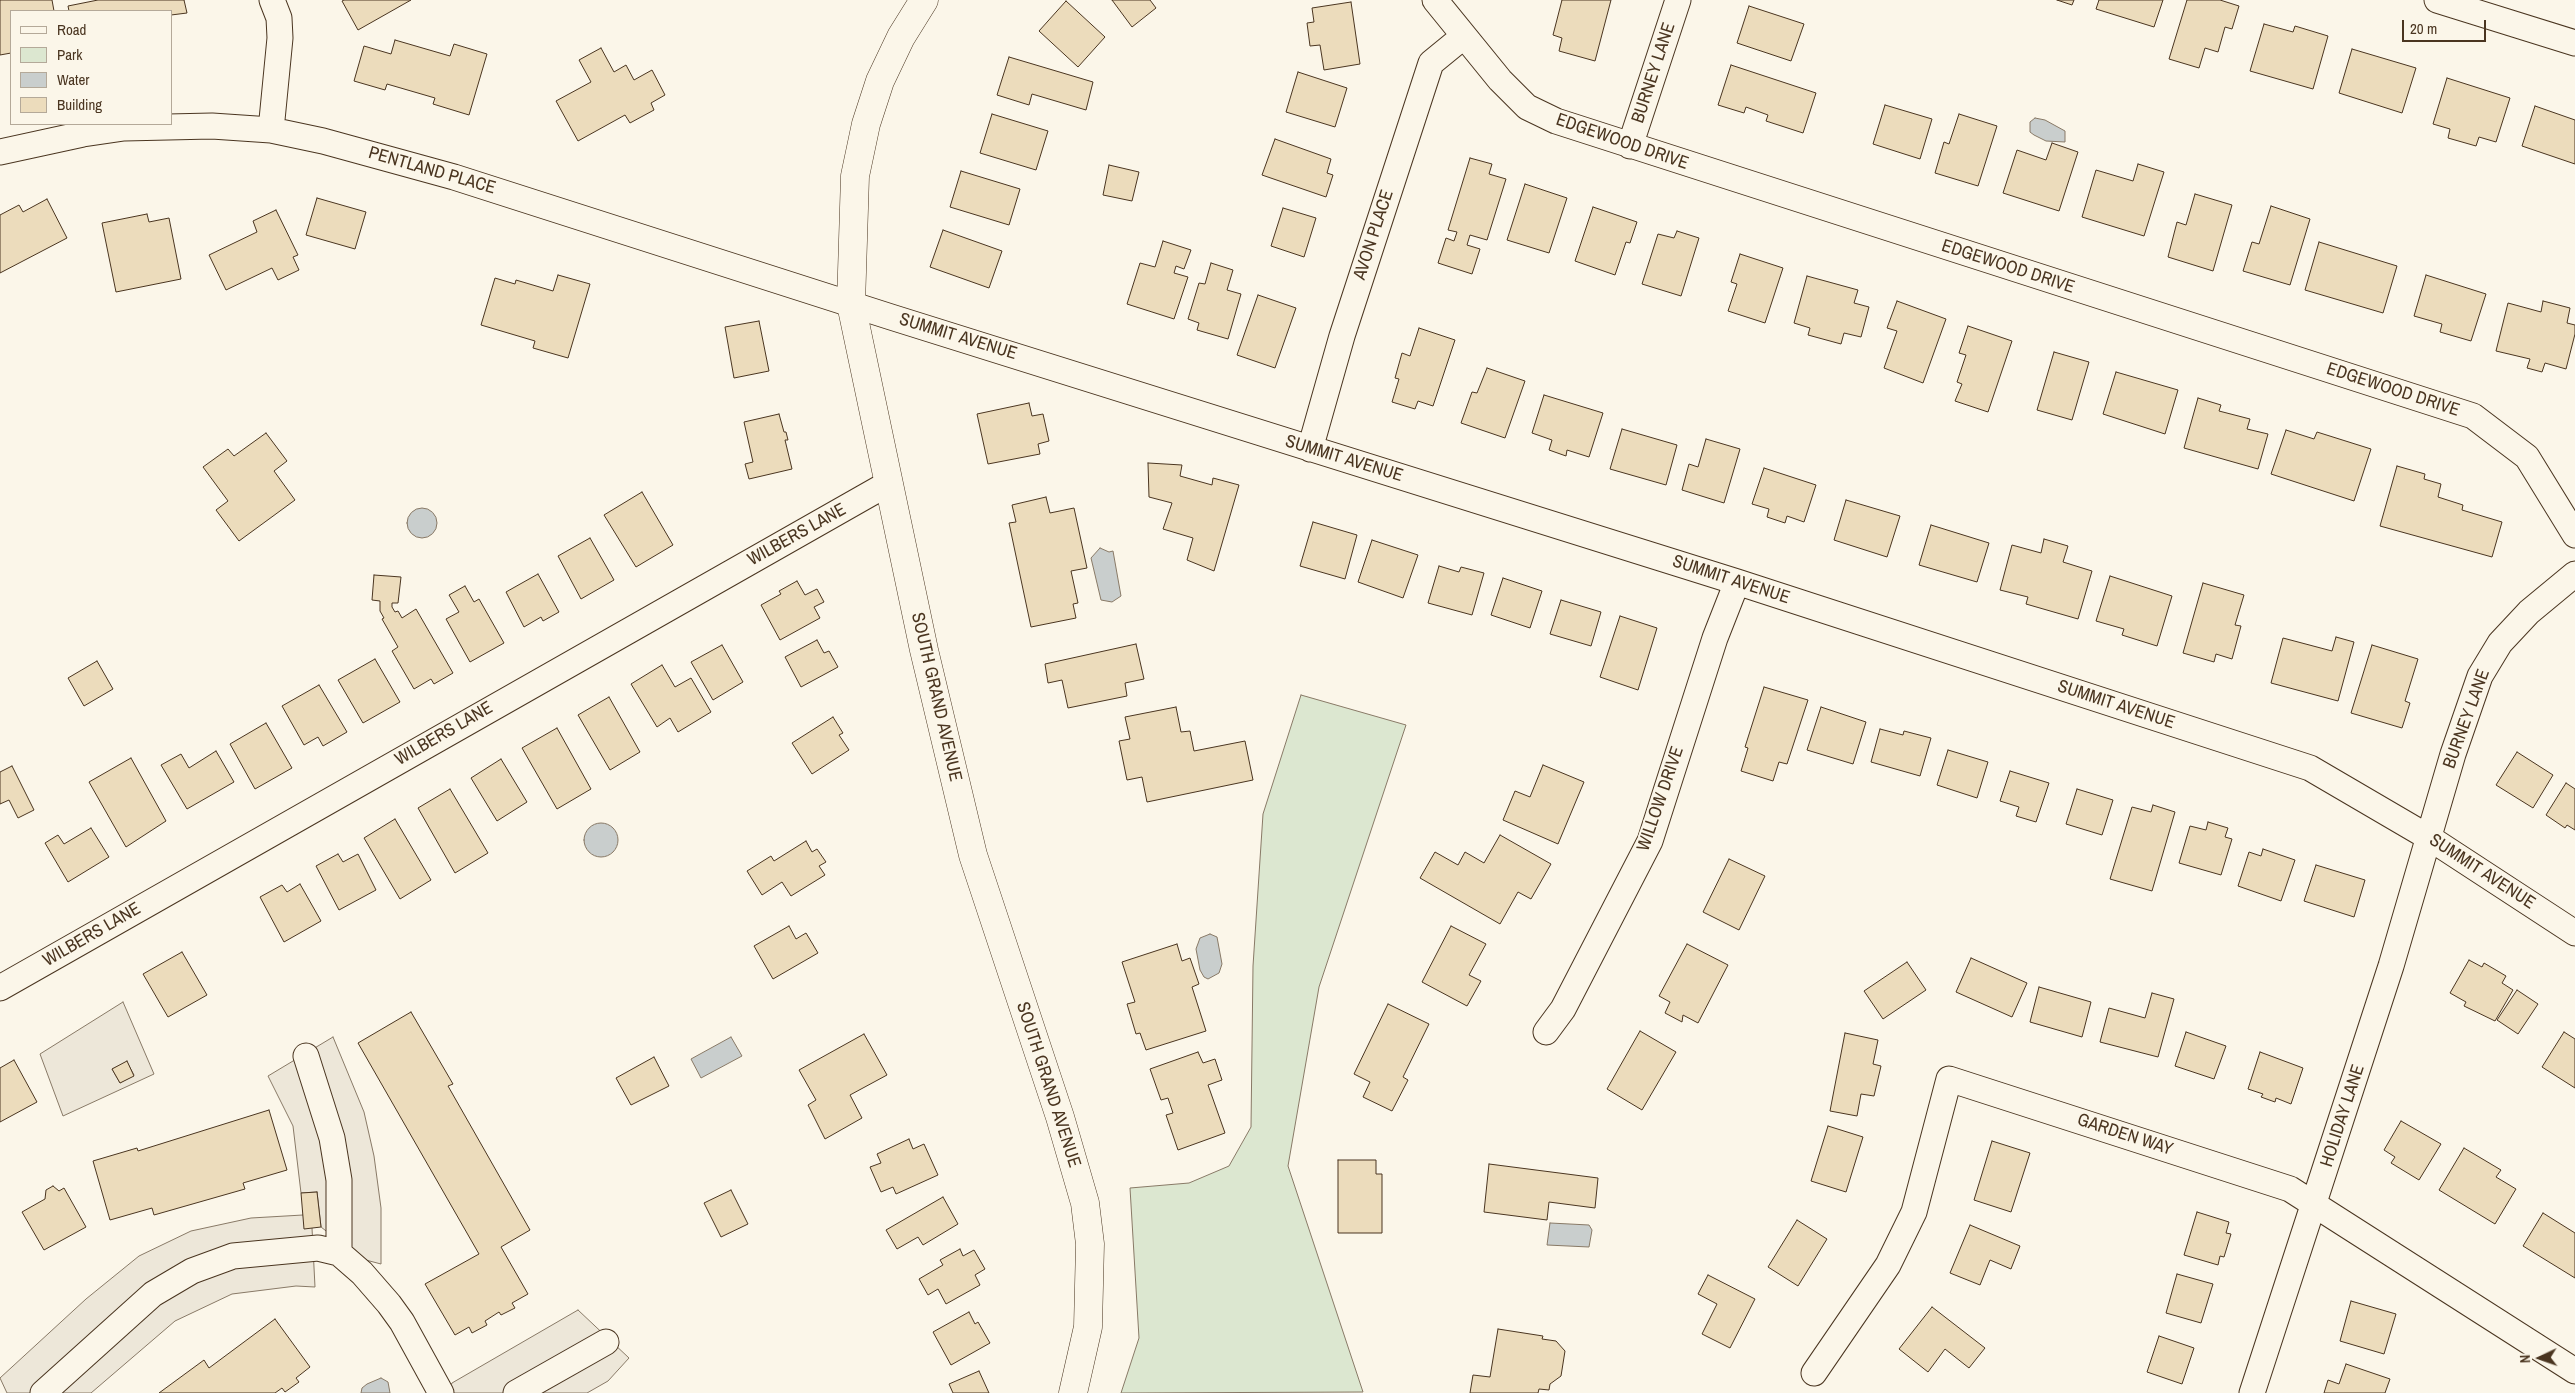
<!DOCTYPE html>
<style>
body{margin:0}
#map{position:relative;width:2575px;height:1393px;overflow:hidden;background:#fbf6e9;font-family:"Archivo Narrow",sans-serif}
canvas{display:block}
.legend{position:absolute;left:10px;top:10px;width:162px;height:115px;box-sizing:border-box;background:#fbf6e9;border:1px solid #b4a999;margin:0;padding:6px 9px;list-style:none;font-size:15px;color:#4a3520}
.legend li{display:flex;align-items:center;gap:10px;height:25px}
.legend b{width:25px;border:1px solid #b4a999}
.north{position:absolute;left:2515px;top:1333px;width:50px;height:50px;-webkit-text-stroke:4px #fbf6e9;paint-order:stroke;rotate:267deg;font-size:14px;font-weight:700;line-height:20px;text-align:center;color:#4a3520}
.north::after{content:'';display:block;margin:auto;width:18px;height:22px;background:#4a3520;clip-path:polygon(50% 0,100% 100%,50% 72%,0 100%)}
.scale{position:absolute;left:2402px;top:20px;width:84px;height:22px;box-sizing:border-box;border:2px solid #4a3520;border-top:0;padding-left:6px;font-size:15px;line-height:18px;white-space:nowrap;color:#4a3520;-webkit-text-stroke:4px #fbf6e9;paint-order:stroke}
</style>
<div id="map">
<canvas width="2575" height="1393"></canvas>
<ul class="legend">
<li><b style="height:6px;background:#fbf6e9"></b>Road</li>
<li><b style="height:14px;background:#dce7d0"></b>Park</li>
<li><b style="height:14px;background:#c9cecd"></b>Water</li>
<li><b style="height:14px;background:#ecdcbc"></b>Building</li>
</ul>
<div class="north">N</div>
<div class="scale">20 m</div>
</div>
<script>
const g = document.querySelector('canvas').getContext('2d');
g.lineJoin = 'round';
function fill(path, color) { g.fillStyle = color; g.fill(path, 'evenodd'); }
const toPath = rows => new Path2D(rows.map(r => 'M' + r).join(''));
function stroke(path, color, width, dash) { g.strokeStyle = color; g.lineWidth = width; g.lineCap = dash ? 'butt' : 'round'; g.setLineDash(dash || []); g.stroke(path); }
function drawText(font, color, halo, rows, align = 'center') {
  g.font = font + ' "Archivo Narrow",sans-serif'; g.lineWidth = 4; g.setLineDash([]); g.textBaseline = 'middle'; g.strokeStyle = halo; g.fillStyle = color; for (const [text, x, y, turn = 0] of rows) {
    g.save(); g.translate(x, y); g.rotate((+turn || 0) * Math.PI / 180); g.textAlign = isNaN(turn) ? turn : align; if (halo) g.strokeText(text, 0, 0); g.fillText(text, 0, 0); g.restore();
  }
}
const green = toPath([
 [1301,695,1406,725,1319,987,1288,1166,1363,1392,1121,1393,1139,1338,1130,1188,1189,1183,1229,1166,1251,1127,1253,966,1263,814,1301,695]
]);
fill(green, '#dce7d0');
stroke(green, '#887966', 1);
const parking = toPath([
 [123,1002,154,1074,63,1116,40,1054,123,1002],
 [127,1062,134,1075,120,1083,112,1069,127,1062],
 [333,1037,364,1112,374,1156,381,1208,381,1264,362,1259,321,1227,317,1192,301,1193,293,1126,268,1076,333,1037],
 [303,1215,312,1228,315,1287,296,1286,232,1294,175,1321,91,1393,7,1393,0,1378,86,1299,139,1256,191,1231,251,1218,303,1215],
 [578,1310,629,1358,608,1381,587,1393,445,1393,452,1383,578,1310]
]);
fill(parking, '#ede7d9');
stroke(parking, '#887966', 1);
const water = toPath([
 [2035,118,2045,120,2065,131,2065,142,2046,141,2034,135,2030,132,2030,122,2035,118],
 '407 523a15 15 0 1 1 30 0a15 15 0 1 1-30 0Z',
 [1100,548,1109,552,1113,551,1121,596,1112,602,1101,600,1091,558,1100,548],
 '584 840a17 17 0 1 1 34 0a17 17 0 1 1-34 0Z',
 [1210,934,1217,937,1222,964,1219,973,1208,979,1204,977,1200,970,1196,949,1200,938,1210,934],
 [731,1037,742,1056,701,1078,691,1059,731,1037],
 [1550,1223,1589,1225,1592,1230,1589,1247,1547,1245,1550,1223],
 [381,1378,388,1382,390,1393,361,1393,362,1388,367,1384,381,1378]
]);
fill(water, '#c9cecd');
stroke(water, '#887966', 1);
const building = toPath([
 [0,0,52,0,54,11,11,11,11,53,0,55,0,0],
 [184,0,187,13,171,15,171,11,69,11,68,6,98,0,184,0],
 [344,0,411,0,358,30,342,1,344,0],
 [1112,0,1150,0,1156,8,1132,27,1112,0],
 [1562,0,1611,0,1595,61,1559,51,1562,38,1553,35,1562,0],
 [2057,0,2074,0,2072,5,2057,0],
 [2099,0,2163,0,2154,27,2096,9,2099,0],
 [2187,0,2220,0,2239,6,2232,29,2225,27,2218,52,2205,48,2199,68,2169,59,2187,0],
 [1066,1,1105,37,1078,67,1039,31,1066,1],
 [1351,2,1360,64,1324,70,1320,45,1310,46,1307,23,1314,22,1312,8,1351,2],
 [1749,6,1804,24,1791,61,1737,43,1749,6],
 [2264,24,2293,32,2295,26,2328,36,2313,89,2250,71,2264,24],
 [395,40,450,56,454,44,487,54,469,115,433,104,435,98,387,84,385,90,354,81,364,46,391,54,395,40],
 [601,48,614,72,626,65,634,80,652,70,665,95,651,103,654,110,630,123,625,115,578,141,556,101,591,82,579,60,601,48],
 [2352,49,2416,68,2402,113,2339,93,2352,49],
 [1009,57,1093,82,1086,110,1032,94,1029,105,997,95,1009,57],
 [1731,65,1816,93,1803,133,1766,121,1768,115,1746,107,1744,113,1718,105,1731,65],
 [1298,72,1347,88,1335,127,1286,112,1298,72],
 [2447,78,2510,98,2496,142,2479,137,2476,146,2448,138,2450,129,2433,124,2447,78],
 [1885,105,1932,119,1920,159,1873,144,1885,105],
 [2535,106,2575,120,2575,164,2522,146,2535,106],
 [992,114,1048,131,1036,170,980,153,992,114],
 [1959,114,1997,126,1978,186,1935,173,1944,142,1949,144,1959,114],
 [1275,139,1331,159,1327,173,1333,175,1326,197,1262,175,1275,139],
 [2052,143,2078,152,2059,211,2003,193,2017,150,2046,160,2052,143],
 [1470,158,1492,164,1489,174,1506,179,1487,240,1470,235,1467,245,1480,249,1472,274,1438,263,1446,238,1454,241,1457,232,1448,230,1470,158],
 [2138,164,2164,172,2144,236,2082,217,2096,170,2133,181,2138,164],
 [1109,165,1139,172,1132,201,1103,195,1109,165],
 [961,171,1020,189,1009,225,950,207,961,171],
 [1525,184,1567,198,1549,253,1507,240,1525,184],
 [2195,194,2232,205,2213,271,2168,257,2177,222,2186,225,2195,194],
 [317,198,366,212,355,249,306,235,317,198],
 [47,199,67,238,0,273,0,215,19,205,23,212,47,199],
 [2271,206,2310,219,2290,285,2243,271,2252,242,2259,244,2271,206],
 [1593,207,1637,222,1630,243,1626,242,1615,275,1575,261,1593,207],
 [1283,208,1316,218,1304,257,1271,246,1283,208],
 [276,210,298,255,293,257,299,270,278,280,272,268,226,290,209,255,257,232,253,221,276,210],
 [147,214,149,222,169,218,181,279,116,292,102,223,147,214],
 [943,230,1002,251,989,288,930,267,943,230],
 [1677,231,1699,238,1681,296,1642,284,1658,234,1674,238,1677,231],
 [1163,241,1191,250,1184,269,1176,266,1174,273,1188,277,1174,319,1127,304,1140,263,1155,267,1163,241],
 [2319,242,2397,266,2383,313,2305,290,2319,242],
 [1740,254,1783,268,1765,323,1728,311,1737,284,1731,282,1740,254],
 [1211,263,1233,270,1227,290,1241,294,1228,339,1197,330,1199,323,1188,319,1199,283,1205,284,1211,263],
 [558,275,590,284,568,358,533,348,535,341,481,325,495,278,515,284,516,280,553,291,558,275],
 [2426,275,2486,294,2471,341,2440,332,2442,324,2414,316,2426,275],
 [1807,276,1858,290,1854,303,1869,307,1861,337,1844,333,1841,344,1808,335,1810,328,1794,323,1807,276],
 [1258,295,1296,308,1275,368,1237,355,1258,295],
 [1897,301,1946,319,1923,383,1884,368,1897,331,1887,328,1897,301],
 [2543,301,2570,308,2567,323,2575,325,2575,334,2566,369,2545,363,2542,372,2527,368,2530,359,2496,351,2508,303,2541,312,2543,301],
 [759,321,769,371,734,378,725,327,759,321],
 [1968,326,2012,341,1988,412,1955,401,1962,384,1957,382,1966,355,1959,353,1968,326],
 [1419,328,1455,340,1433,406,1418,401,1415,409,1392,402,1399,379,1395,378,1402,353,1410,356,1419,328],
 [2054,352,2089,362,2072,420,2037,410,2054,352],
 [1487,368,1525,381,1505,438,1461,423,1472,392,1477,393,1487,368],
 [2116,372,2178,390,2165,434,2103,414,2116,372],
 [1544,395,1603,413,1589,457,1567,450,1566,456,1549,450,1552,440,1532,433,1544,395],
 [2198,398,2221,405,2219,411,2250,419,2247,429,2268,434,2258,469,2184,448,2198,398],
 [1029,403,1032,416,1043,414,1049,441,1038,444,1040,454,988,464,977,414,1029,403],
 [779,414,784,432,786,432,788,440,785,440,792,469,749,479,745,464,753,462,744,422,779,414],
 [1622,429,1677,445,1666,485,1610,469,1622,429],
 [2286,430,2314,439,2317,432,2371,449,2354,501,2271,474,2286,430],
 [266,433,287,461,274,471,295,500,239,541,216,510,228,501,203,467,228,449,234,456,266,433],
 [1706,439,1740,449,1724,503,1682,490,1689,464,1698,467,1706,439],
 [1148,463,1182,465,1180,476,1212,485,1213,478,1239,485,1214,571,1187,560,1193,538,1163,529,1172,503,1149,497,1148,463],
 [2397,466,2425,474,2424,479,2441,484,2438,497,2463,505,2462,510,2502,522,2492,557,2380,526,2397,466],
 [1764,468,1816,485,1804,522,1787,516,1785,523,1767,517,1769,509,1752,504,1764,468],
 [642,492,673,545,636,567,604,515,642,492],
 [1046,497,1050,513,1074,508,1087,568,1071,571,1078,603,1073,604,1076,618,1031,627,1009,523,1016,522,1012,505,1046,497],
 [1846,500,1900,516,1887,557,1834,540,1846,500],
 [1313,522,1357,535,1345,579,1300,566,1313,522],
 [1931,525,1989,543,1977,582,1919,565,1931,525],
 [590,538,614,580,581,599,558,556,590,538],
 [2044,539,2068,546,2063,562,2092,571,2078,619,2026,604,2028,597,2000,590,2012,545,2041,553,2044,539],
 [1372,540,1418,555,1403,598,1358,582,1372,540],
 [1439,566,1459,572,1461,567,1484,573,1472,615,1428,603,1439,566],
 [538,574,559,612,543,621,541,617,524,627,506,592,538,574],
 [374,575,401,577,398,603,392,603,392,607,395,612,398,611,402,618,416,609,453,673,434,684,431,679,414,689,392,651,398,647,382,619,384,618,380,611,380,601,372,600,374,575],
 [2110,576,2172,596,2157,646,2122,635,2124,629,2096,621,2110,576],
 [1503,578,1542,591,1530,628,1491,615,1503,578],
 [797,581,805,595,817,589,824,602,814,607,820,618,780,640,761,605,781,594,779,591,797,581],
 [2203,583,2244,595,2235,625,2241,626,2232,659,2216,654,2214,662,2183,653,2203,583],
 [465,586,474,602,479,599,504,643,470,662,446,619,459,612,449,595,465,586],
 [1561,600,1601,612,1591,646,1550,634,1561,600],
 [1620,616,1657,628,1638,690,1600,677,1620,616],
 [2336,637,2354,642,2338,701,2271,683,2283,638,2332,651,2336,637],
 [817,640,824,653,829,651,838,667,801,687,785,657,817,640],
 [1136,644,1144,679,1125,683,1127,696,1068,708,1062,680,1048,683,1045,664,1136,644],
 [722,645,743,682,713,700,691,662,722,645],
 [2372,645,2418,659,2405,701,2410,703,2402,728,2351,713,2372,645],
 [375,659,400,702,363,723,338,680,375,659],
 [97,661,113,689,84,706,68,678,97,661],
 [662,665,675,687,691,678,711,712,678,732,670,718,657,727,631,684,662,665],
 [319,685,347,732,323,746,318,737,304,745,282,706,319,685],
 [1764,687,1808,700,1787,764,1779,762,1773,781,1741,771,1748,748,1745,747,1764,687],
 [609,697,640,752,610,770,578,715,609,697],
 [1176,707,1181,732,1190,731,1194,751,1245,741,1253,780,1147,802,1142,777,1127,780,1119,741,1130,739,1125,717,1176,707],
 [1821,707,1866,722,1853,764,1807,750,1821,707],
 [833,717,843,733,839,735,849,750,812,774,792,743,833,717],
 [266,723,292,768,255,789,230,744,266,723],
 [557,728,591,789,557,809,522,748,557,728],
 [1880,729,1903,735,1904,731,1931,738,1920,776,1871,762,1880,729],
 [1948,750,1988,762,1977,798,1937,785,1948,750],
 [216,751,234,782,187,809,161,765,181,754,189,768,216,751],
 [2517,752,2553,775,2533,808,2496,785,2517,752],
 [131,758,166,821,126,847,89,782,131,758],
 [501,759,527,802,497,821,471,778,501,759],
 [1543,765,1584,782,1558,844,1503,820,1515,791,1530,797,1543,765],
 [12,766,34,810,18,818,9,800,0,804,0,772,12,766],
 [2010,771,2049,783,2036,822,2016,816,2019,807,2000,801,2010,771],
 [2566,783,2575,789,2575,830,2567,825,2565,828,2546,815,2566,783],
 [450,789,488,853,455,873,418,808,450,789],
 [2077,789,2113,800,2102,835,2066,824,2077,789],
 [2153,805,2175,812,2152,891,2110,879,2132,807,2151,812,2153,805],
 [395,819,431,880,400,899,364,838,395,819],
 [2208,822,2228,828,2225,837,2232,839,2221,875,2179,863,2190,826,2206,830,2208,822],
 [91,828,109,857,68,882,45,843,58,835,64,844,91,828],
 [1500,835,1551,864,1531,899,1518,892,1500,924,1420,878,1435,852,1458,865,1465,852,1484,863,1500,835],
 [806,841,812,852,817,849,826,862,819,866,825,875,791,896,782,882,762,895,747,871,771,856,774,861,806,841],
 [2263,849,2295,860,2281,901,2238,886,2249,852,2261,856,2263,849],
 [338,854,343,862,358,854,376,890,339,910,316,866,338,854],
 [1729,859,1765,876,1739,930,1703,912,1729,859],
 [2316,865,2365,880,2354,917,2304,901,2316,865],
 [300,884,321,921,284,942,260,897,282,885,287,892,300,884],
 [789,926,796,939,806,933,818,953,773,979,754,946,789,926],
 [1451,926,1486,944,1469,975,1481,981,1467,1006,1422,982,1451,926],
 [1177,944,1182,961,1190,958,1199,984,1192,987,1206,1031,1146,1050,1140,1033,1136,1034,1127,1004,1135,1002,1122,962,1177,944],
 [1687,944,1728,965,1698,1023,1683,1015,1682,1022,1665,1013,1670,1002,1659,996,1687,944],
 [182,952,207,995,168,1017,143,974,182,952],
 [1971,958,2027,983,2012,1017,1956,992,1971,958],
 [2469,960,2482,967,2484,963,2506,976,2502,983,2513,990,2495,1021,2464,1006,2466,1002,2450,993,2469,960],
 [1907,962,1926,990,1883,1019,1864,991,1907,962],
 [2039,987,2091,1002,2082,1037,2030,1022,2039,987],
 [2517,990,2538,1004,2518,1034,2497,1020,2517,990],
 [2152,993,2174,999,2158,1057,2100,1042,2109,1008,2145,1018,2152,993],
 [1388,1004,1429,1024,1403,1077,1408,1080,1392,1111,1363,1097,1370,1082,1354,1074,1388,1004],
 [411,1012,453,1084,448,1086,530,1230,501,1247,528,1294,512,1303,515,1308,501,1315,499,1312,485,1321,487,1325,472,1333,469,1327,455,1335,425,1284,479,1254,358,1043,411,1012],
 [1640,1031,1676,1052,1642,1110,1607,1089,1640,1031],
 [2186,1032,2226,1046,2214,1079,2175,1066,2186,1032],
 [2564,1032,2575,1039,2575,1088,2542,1067,2564,1032],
 [1845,1033,1878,1040,1873,1064,1881,1066,1874,1096,1861,1094,1857,1116,1830,1111,1845,1033],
 [864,1034,887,1075,850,1095,862,1118,825,1139,808,1105,816,1100,799,1070,864,1034],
 [1198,1052,1203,1063,1215,1059,1222,1080,1208,1085,1225,1133,1178,1150,1166,1115,1173,1113,1168,1098,1161,1100,1150,1069,1198,1052],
 [2260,1052,2303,1068,2291,1104,2276,1098,2275,1102,2261,1097,2263,1094,2248,1089,2260,1052],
 [654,1057,669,1086,631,1105,616,1078,654,1057],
 [14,1060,37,1102,0,1122,0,1068,14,1060],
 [127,1061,134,1076,120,1083,112,1069,127,1061],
 [269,1110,287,1170,243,1183,245,1189,154,1215,152,1208,110,1220,93,1161,137,1148,138,1151,269,1110],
 [2401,1121,2441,1144,2419,1180,2391,1163,2395,1157,2384,1150,2401,1121],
 [1828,1126,1863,1137,1846,1192,1811,1181,1828,1126],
 [909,1139,913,1149,924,1144,938,1175,896,1194,893,1187,881,1192,870,1167,881,1163,877,1154,909,1139],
 [1992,1141,2030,1153,2011,1212,1974,1200,1992,1141],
 [2464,1148,2501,1170,2496,1177,2516,1189,2495,1224,2439,1190,2464,1148],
 [1338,1160,1376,1160,1376,1174,1382,1174,1382,1233,1338,1233,1338,1160],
 [1489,1164,1598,1178,1595,1208,1549,1202,1547,1220,1484,1212,1489,1164],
 [53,1186,59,1191,64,1188,86,1227,44,1250,22,1212,45,1199,46,1190,53,1186],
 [731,1190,748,1224,721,1237,704,1203,731,1190],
 [317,1192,321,1227,304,1229,301,1193,317,1192],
 [943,1197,958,1224,923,1245,918,1237,897,1249,886,1230,943,1197],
 [2197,1212,2229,1222,2226,1233,2231,1234,2224,1257,2220,1256,2218,1265,2184,1255,2197,1212],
 [2543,1213,2575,1233,2575,1278,2523,1246,2543,1213],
 [1797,1220,1827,1239,1798,1286,1768,1267,1797,1220],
 [1970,1225,2020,1246,2011,1269,1990,1260,1980,1285,1950,1273,1970,1225],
 [960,1249,963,1256,974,1250,985,1269,975,1275,980,1285,946,1304,938,1289,928,1295,919,1279,943,1265,940,1260,960,1249],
 [2177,1274,2213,1284,2201,1323,2166,1313,2177,1274],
 [1708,1275,1755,1299,1730,1348,1702,1334,1717,1304,1698,1294,1708,1275],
 [2351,1301,2396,1314,2384,1354,2340,1341,2351,1301],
 [1932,1307,1985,1348,1969,1368,1945,1349,1928,1372,1899,1349,1932,1307],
 [969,1312,975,1324,978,1322,990,1343,951,1365,933,1332,969,1312],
 [275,1319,310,1367,296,1378,299,1382,285,1392,282,1388,275,1393,159,1393,204,1360,209,1368,275,1319],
 [1498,1329,1543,1336,1542,1339,1556,1341,1565,1351,1561,1376,1550,1384,1549,1390,1539,1389,1538,1393,1470,1393,1473,1375,1490,1377,1498,1329],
 [2159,1336,2194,1348,2182,1384,2147,1372,2159,1336],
 [2346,1364,2390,1379,2385,1393,2324,1393,2328,1380,2339,1384,2346,1364],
 [979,1371,989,1393,953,1393,949,1384,979,1371]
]);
fill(building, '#ecdcbc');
stroke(building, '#4a3520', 1);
const street = toPath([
 [1435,0,1500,80,1527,107,1556,121,2473,416,2527,457,2575,535],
 [2437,0,2575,43],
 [271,130,280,38,279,18,272,0],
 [1630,146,1678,0],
 [0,152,83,134,124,128,212,126,271,130,323,141,454,177,891,317,1737,582,2310,768,2428,837,2575,933],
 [1310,449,1342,336,1431,63,1464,36],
 [0,988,889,483],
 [1546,1032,1563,1009,1650,841,1715,638,1737,582],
 [306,1056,332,1138,339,1180,339,1253],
 [1814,1373,1888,1265,1914,1212,1949,1079,2290,1189,2575,1371],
 [43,1393,153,1294,192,1271,233,1256,318,1248,339,1253,362,1273,389,1304,402,1322,441,1393],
 [516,1393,606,1342],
 [2252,1393,2391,966,2453,754,2480,676,2500,643,2529,612,2575,574]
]);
const secondary = toPath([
 [924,0,901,37,880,81,866,124,855,176,851,304,924,650,973,855,1060,1117,1085,1203,1090,1244,1088,1327,1073,1393]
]);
stroke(street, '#4a3520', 27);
stroke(secondary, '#4a3520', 29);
stroke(street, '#fbf6e9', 25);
stroke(secondary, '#fbf6e9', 28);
drawText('18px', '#4a3520', '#fbf6e9', [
 ["BURNEY LANE",1654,73,-72],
 ["EDGEWOOD DRIVE",1622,142,19],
 ["PENTLAND PLACE",432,171,16],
 ["AVON PLACE",1374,235,-72],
 ["EDGEWOOD DRIVE",2008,267,18],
 ["SUMMIT AVENUE",958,337,17],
 ["EDGEWOOD DRIVE",2393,390,18],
 ["SUMMIT AVENUE",1344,459,17],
 ["WILBERS LANE",797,535,-29],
 ["SUMMIT AVENUE",1731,580,18],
 ["SOUTH GRAND AVENUE",936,697,77],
 ["SUMMIT AVENUE",2116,705,18],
 ["BURNEY LANE",2467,719,-70],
 ["WILBERS LANE",444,734,-30],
 ["WILLOW DRIVE",1661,799,-71],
 ["SUMMIT AVENUE",2482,872,33],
 ["WILBERS LANE",92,935,-30],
 ["SOUTH GRAND AVENUE",1048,1085,72],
 ["HOLIDAY LANE",2343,1116,-72],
 ["GARDEN WAY",2125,1135,18]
]);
</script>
